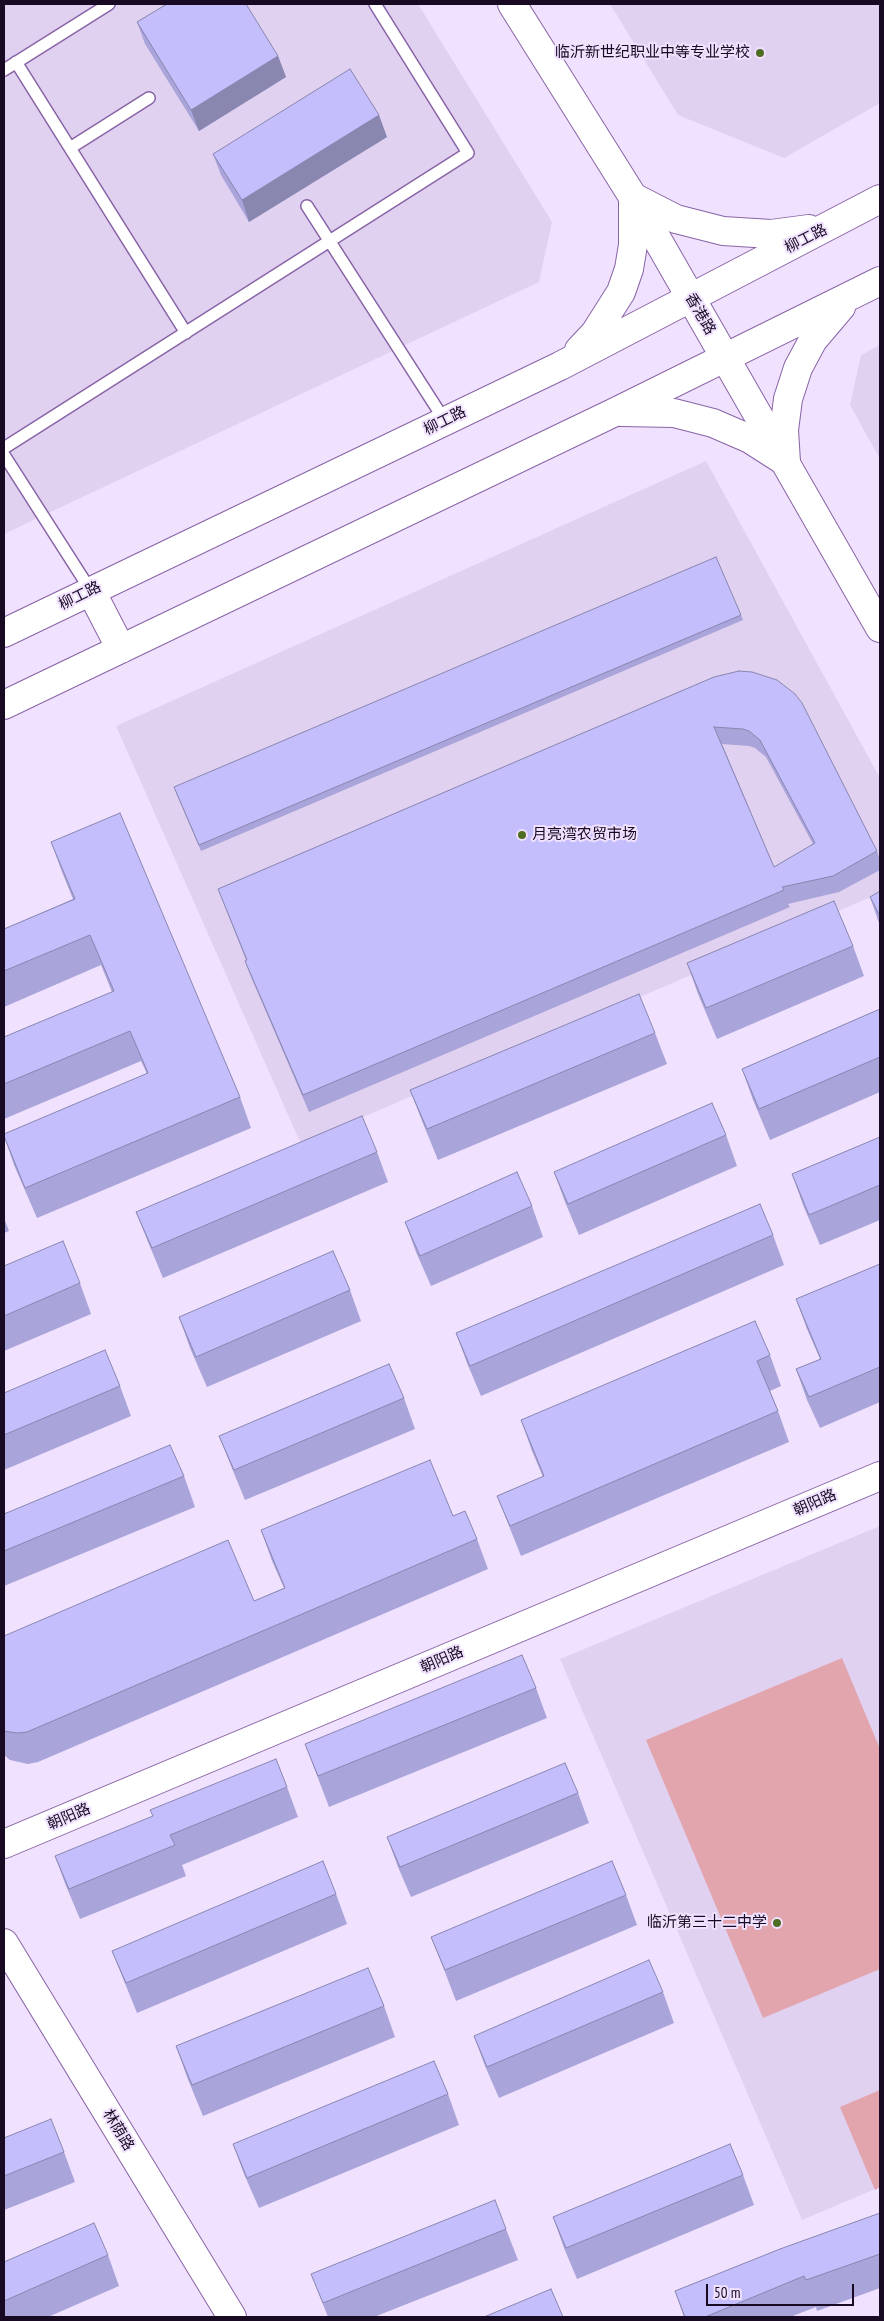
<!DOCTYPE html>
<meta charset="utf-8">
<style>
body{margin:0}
#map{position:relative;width:884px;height:2321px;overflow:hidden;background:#f0e1ff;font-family:"PT Sans Narrow",sans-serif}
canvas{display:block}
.frame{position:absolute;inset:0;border:5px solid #190a23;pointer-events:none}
.scale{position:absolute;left:706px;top:2284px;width:148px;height:22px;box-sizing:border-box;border:2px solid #190a23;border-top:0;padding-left:6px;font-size:15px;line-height:18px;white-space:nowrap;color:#190a23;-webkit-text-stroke:4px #f0e1ff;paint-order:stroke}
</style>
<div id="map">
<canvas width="884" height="2321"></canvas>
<div class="frame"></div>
<div class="scale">50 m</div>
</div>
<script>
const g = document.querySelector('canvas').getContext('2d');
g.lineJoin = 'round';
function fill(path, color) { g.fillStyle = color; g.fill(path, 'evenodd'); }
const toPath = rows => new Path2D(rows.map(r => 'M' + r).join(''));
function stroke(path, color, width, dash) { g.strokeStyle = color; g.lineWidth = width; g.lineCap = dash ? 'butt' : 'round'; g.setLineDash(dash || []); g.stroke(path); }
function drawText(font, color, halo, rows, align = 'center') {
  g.font = font + ' "PT Sans Narrow","Noto Sans SC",sans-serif'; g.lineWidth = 4; g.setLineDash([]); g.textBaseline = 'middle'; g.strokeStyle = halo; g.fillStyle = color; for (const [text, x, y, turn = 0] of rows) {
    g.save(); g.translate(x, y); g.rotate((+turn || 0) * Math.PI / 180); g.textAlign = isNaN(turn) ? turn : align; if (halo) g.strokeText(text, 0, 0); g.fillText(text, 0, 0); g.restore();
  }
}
fill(toPath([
 [4,4,418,4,552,222,539,282,4,534],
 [610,4,880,4,880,103,784,158,678,115],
 [880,345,880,459,850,405,861,355],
 [706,461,880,778,880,893,301,1144,116,726],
 [880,1526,880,2187,802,2220,560,1659]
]), '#e1d1f0');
fill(toPath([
 [842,1658,880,1749,880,1969,763,2018,646,1740],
 [880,2090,880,2187,875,2190,840,2107]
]), '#e2a4ad');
const lane = toPath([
 [16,62,186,333],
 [4,70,109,4],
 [70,148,149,98],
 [307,206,445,421],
 [4,448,468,153,375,4],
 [4,455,91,591]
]);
const secondary = toPath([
 [512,4,633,197,880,628],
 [4,1844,880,1476],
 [4,1943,232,2317]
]);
const primary = toPath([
 [633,197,676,219,723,231,771,234,809,229],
 [579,350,595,333,621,292,629,269,633,245,633,197],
 [622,412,674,413,713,423,750,439,786,462],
 [786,462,784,430,788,399,798,368,813,340,841,307],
 [91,591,121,649],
 [4,633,560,366,880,199],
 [4,705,613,413,880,281]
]);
stroke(lane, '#8864a6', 14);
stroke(secondary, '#8864a6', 30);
stroke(primary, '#8864a6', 30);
stroke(lane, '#fff', 11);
stroke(secondary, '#fff', 28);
stroke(primary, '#fff', 28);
fill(toPath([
 [137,22,278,56,286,77,199,131,145,44],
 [387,137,249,222,221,175,213,154],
 [741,615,743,620,201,851,176,793],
 [714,677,877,851,880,861,880,870,839,892,788,904,790,907,309,1112,251,977,245,961,246,960,218,889],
 [722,744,749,746,755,748,766,757,813,844,774,867],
 [51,842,240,1097,251,1128,37,1218,14,1165,4,1136,147,1074,141,1061,4,1119,4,1037,112,992,101,965,4,1007,4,929,73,899,62,872],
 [880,891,880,926,870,897],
 [853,946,864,976,717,1039,698,994,687,963],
 [880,1009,880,1092,770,1140,753,1100,742,1069],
 [655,1033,667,1064,438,1160,422,1121,410,1090],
 [726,1135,737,1166,579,1235,565,1202,554,1172],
 [880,1137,880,1220,820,1245,803,1205,792,1174],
 [377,1152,388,1182,163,1278,148,1242,136,1212],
 [532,1206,543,1237,431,1286,416,1252,405,1222],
 [4,1218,9,1231,4,1233],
 [773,1235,784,1265,481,1396,467,1363,456,1333],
 [880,1264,880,1402,820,1428,807,1400,796,1369,820,1359,807,1329,796,1299],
 [4,1266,80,1283,91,1314,4,1351],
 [350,1290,361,1321,207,1387,190,1348,179,1317],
 [770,1355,781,1386,770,1391,778,1411,789,1442,521,1556,497,1496,543,1477,532,1451,521,1420],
 [120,1386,131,1416,4,1470,4,1393],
 [404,1398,415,1429,245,1500,231,1466,219,1436],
 [184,1476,195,1507,4,1586,4,1514],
 [453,1516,477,1539,488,1569,38,1762,28,1764,10,1760,4,1755,4,1636,254,1601,284,1588,272,1561,261,1530],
 [536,1688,547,1718,329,1807,305,1744],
 [287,1787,298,1817,182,1865,186,1876,80,1919,66,1886,55,1856],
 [578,1793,589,1823,411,1897,398,1867,387,1837],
 [336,1894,347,1924,137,2013,124,1981,112,1951],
 [626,1895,637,1925,456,2001,443,1967,431,1937],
 [663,1992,674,2023,499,2098,485,2066,474,2036],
 [384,2006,395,2037,203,2116,187,2077,176,2046],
 [448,2094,459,2125,259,2208,244,2174,233,2144],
 [4,2138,64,2152,75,2182,4,2210],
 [743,2175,754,2205,577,2279,564,2248,553,2217],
 [880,2213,880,2288,817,2311,816,2307,790,2317,684,2317,675,2291],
 [506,2229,518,2260,374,2317,328,2317,311,2274],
 [108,2255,119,2286,48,2317,4,2317,4,2262]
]), '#a9a4d9');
fill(toPath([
 [278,56,286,77,199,131,191,110],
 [379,115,387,137,249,222,242,200]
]), '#8986b0');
const building = toPath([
 [167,4,246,4,278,56,191,110,137,22,167,4],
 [350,69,379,115,242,200,213,154,350,69],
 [716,557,741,615,199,845,174,787,716,557],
 [739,671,752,672,777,680,795,694,802,703,877,851,833,876,782,887,784,890,303,1095,245,961,247,960,218,889,714,677,739,671],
 [714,727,743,729,749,731,760,740,815,843,774,867,714,727],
 [120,813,240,1097,25,1188,4,1136,4,1134,148,1073,130,1031,4,1084,4,1037,114,991,90,935,4,971,4,929,75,899,51,842,120,813],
 [880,891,880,916,870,897,880,891],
 [834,901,853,946,706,1008,687,963,834,901],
 [639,994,655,1033,427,1129,410,1090,639,994],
 [880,1009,880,1057,759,1109,742,1069,880,1009],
 [712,1103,726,1135,568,1204,554,1172,712,1103],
 [362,1116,377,1152,152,1248,136,1212,362,1116],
 [880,1137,880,1185,809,1215,792,1174,880,1137],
 [517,1172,532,1206,420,1256,405,1222,517,1172],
 [760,1204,773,1235,470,1366,456,1333,760,1204],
 [63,1241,80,1283,4,1316,4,1266,63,1241],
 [333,1251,350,1290,196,1357,179,1317,333,1251],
 [880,1264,880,1367,809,1397,796,1369,821,1359,796,1299,880,1264],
 [755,1321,770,1355,757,1361,778,1411,510,1526,497,1496,544,1476,521,1420,755,1321],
 [105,1350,120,1386,4,1435,4,1393,105,1350],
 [389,1364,404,1398,234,1470,219,1436,389,1364],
 [170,1445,184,1476,4,1551,4,1514,170,1445],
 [430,1460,453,1516,465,1511,477,1539,27,1732,17,1733,4,1731,4,1636,228,1540,254,1601,285,1588,261,1530,430,1460],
 [522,1655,536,1688,318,1776,305,1744,522,1655],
 [276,1759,287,1787,170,1835,175,1845,69,1889,55,1856,153,1816,150,1810,276,1759],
 [565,1763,578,1793,400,1867,387,1837,565,1763],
 [323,1861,336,1894,126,1983,112,1951,323,1861],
 [612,1861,626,1895,445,1970,431,1937,612,1861],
 [649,1960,663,1992,487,2067,474,2036,649,1960],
 [368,1968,384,2006,192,2085,176,2046,368,1968],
 [434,2061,448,2094,247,2178,233,2144,434,2061],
 [51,2119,64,2152,4,2176,4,2138,51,2119],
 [730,2144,743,2175,566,2248,553,2217,730,2144],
 [495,2200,506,2229,323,2303,311,2274,495,2200],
 [880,2213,880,2254,806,2280,804,2276,705,2317,685,2317,675,2291,780,2249,880,2213],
 [94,2223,108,2255,4,2301,4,2262,94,2223],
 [551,2289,563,2317,484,2317,551,2289]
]);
fill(building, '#c4bffc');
stroke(building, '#8986b0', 1);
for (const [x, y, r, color] of [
 [760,53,5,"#4f6d22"],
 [522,835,5,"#4f6d22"],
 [777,1923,5,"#4f6d22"]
]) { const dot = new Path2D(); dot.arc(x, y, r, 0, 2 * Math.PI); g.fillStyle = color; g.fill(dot); stroke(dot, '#f0e1ff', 2); }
drawText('15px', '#190a23', '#f0e1ff', [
 ["临沂新世纪职业中等专业学校",750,53],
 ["月亮湾农贸市场",532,835,"left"],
 ["临沂第三十二中学",767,1923]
], 'right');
drawText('15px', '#190a23', '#f0e1ff', [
 ["柳工路",806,239,-27],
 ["香港路",700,314,60],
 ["柳工路",445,421,-26],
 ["柳工路",80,596,-26],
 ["朝阳路",815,1503,-23],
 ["朝阳路",442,1660,-23],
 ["朝阳路",69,1817,-23],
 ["林荫路",118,2130,59]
]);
</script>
